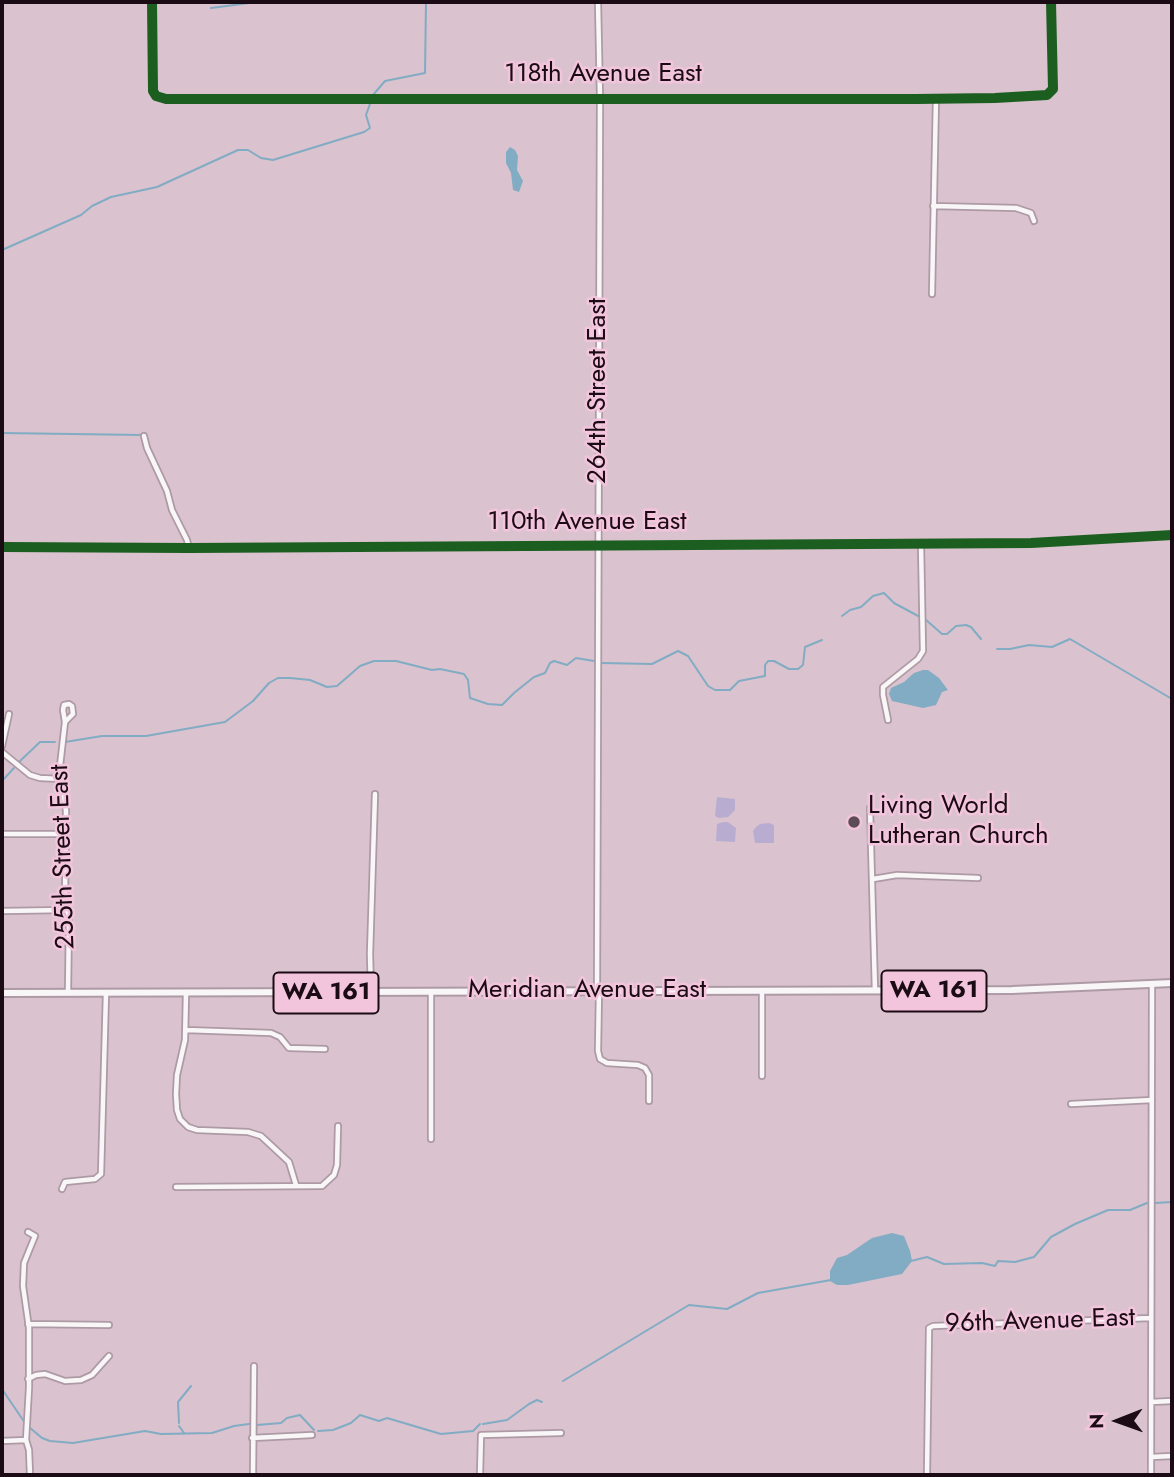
<!DOCTYPE html>
<style>
body{margin:0}
#map{position:relative;width:1174px;height:1477px;overflow:hidden;background:#dac2cf;font-family:Jost,sans-serif}
canvas{display:block}
.frame{position:absolute;inset:0;border:4px solid #1a0b14;pointer-events:none}
.north{position:absolute;left:1083px;top:1386px;width:70px;height:70px;-webkit-text-stroke:5px #f2c5dd;paint-order:stroke;rotate:269deg;font-size:19px;font-weight:700;line-height:28px;text-align:center;color:#1a0b14}
.north::after{content:'';display:block;margin:auto;width:24px;height:32px;background:#1a0b14;clip-path:polygon(50% 0,100% 100%,50% 72%,0 100%)}
</style>
<div id="map">
<canvas width="1174" height="1477"></canvas>
<div class="frame"></div>
<div class="north">N</div>
</div>
<script>
const g = document.querySelector('canvas').getContext('2d');
g.lineJoin = 'round';
function fill(path, color) { g.fillStyle = color; g.fill(path, 'evenodd'); }
const toPath = rows => new Path2D(rows.map(r => 'M' + r).join(''));
function stroke(path, color, width, dash) { g.strokeStyle = color; g.lineWidth = width; g.lineCap = dash ? 'butt' : 'round'; g.setLineDash(dash || []); g.stroke(path); }
function drawText(font, color, halo, rows, align = 'center') {
  g.font = font + ' Jost,sans-serif'; g.lineWidth = 5; g.setLineDash([]); g.textBaseline = 'middle'; g.strokeStyle = halo; g.fillStyle = color; for (const [text, x, y, turn = 0] of rows) {
    g.save(); g.translate(x, y); g.rotate((+turn || 0) * Math.PI / 180); g.textAlign = isNaN(turn) ? turn : align; if (halo) g.strokeText(text, 0, 0); g.fillText(text, 0, 0); g.restore();
  }
}
fill(toPath([
 [717,797,735,799,735,810,728,817,719,818,715,816],
 [723,822,728,822,736,828,735,842,716,841,717,824],
 [769,823,774,825,774,843,755,843,753,831,756,827,760,824]
]), '#b8add1');
fill(toPath([
 [510,147,515,150,518,156,517,170,523,181,519,192,513,190,511,173,506,163,506,152],
 [923,670,928,670,939,678,948,690,942,692,936,705,923,708,892,701,889,694,891,688,904,682,914,673],
 [892,1233,904,1236,910,1251,912,1261,902,1274,848,1285,837,1285,830,1281,830,1271,837,1258,847,1255,872,1238]
]), '#82acc3');
stroke(toPath([
 [211,8,257,2],
 [373,95,385,81,425,73,426,2],
 [2,250,81,215,92,206,111,197,157,187,238,150,248,150,261,158,273,160,364,132,370,128,366,115,371,101],
 [2,433,142,435],
 [842,616,850,610,861,607,873,596,884,593,894,603,920,617],
 [925,619,942,634,947,634,956,626,966,625,971,627,981,639],
 [997,649,1010,649,1029,645,1052,647,1070,639,1172,699],
 [602,663,652,664,678,651,688,656,708,686,715,690,730,690,739,681,765,676,765,665,768,661,774,661,789,669,798,669,803,665,805,647,822,640],
 [65,742,102,736,146,736,225,722,253,701,269,683,278,678,290,678,310,680,327,687,337,686,360,666,374,661,396,661,432,670,440,669,464,674,468,680,470,698,488,704,502,705,514,693,534,677,545,673,550,663,554,661,567,665,576,658,594,661],
 [19,762,40,742,55,742],
 [2,781,14,768],
 [1155,1203,1172,1202],
 [911,1261,927,1257,944,1264,982,1263,995,1266,998,1261,1015,1262,1034,1257,1051,1237,1075,1224,1108,1210,1130,1210,1147,1203],
 [563,1381,689,1305,727,1309,758,1293,831,1280],
 [2,1389,25,1423],
 [179,1423,178,1402,191,1386],
 [483,1424,507,1420,529,1404,537,1400,542,1402],
 [257,1425,281,1423,287,1418,300,1415,314,1430],
 [179,1426,184,1433],
 [29,1427,42,1438,50,1441,73,1443,145,1431,161,1434,212,1433,234,1426,249,1424],
 [318,1431,333,1430,351,1423,360,1415,379,1421,387,1418,441,1434,473,1431,480,1424]
]), '#82acc3', 2);
const minor = toPath([
 [152,2,153,91,156,96,166,99,916,99,995,98,1047,95,1053,89,1051,2],
 [933,206,1016,208,1031,213,1034,221],
 [932,294,936,98],
 [144,436,147,448,167,491,172,510,187,540,189,548],
 [2,547,189,548,1031,543,1172,535],
 [888,720,883,695,883,687,918,659,923,651,921,544],
 [65,722,73,714,72,706,69,704,64,705,63,710,65,722,60,766,66,811,65,899,69,919,68,992],
 [2,746,9,714],
 [2,752,30,775,40,778,61,779],
 [870,808,875,991],
 [2,834,65,834],
 [873,879,897,875,978,878],
 [2,911,67,910],
 [597,991,600,98,598,2],
 [599,991,598,1051,600,1059,607,1063,638,1065,645,1068,649,1075,649,1101],
 [371,992,370,954,375,794],
 [431,992,431,1139],
 [186,993,185,1040,177,1075,176,1094,177,1110,180,1119,188,1127,197,1130,248,1132,261,1136,289,1162,296,1185],
 [186,1030,271,1033,280,1037,289,1048,325,1049],
 [762,1076,762,991],
 [1071,1104,1152,1100],
 [176,1187,322,1186,334,1175,337,1165,338,1126],
 [62,1189,65,1182,95,1179,101,1174,106,993],
 [28,1232,35,1236,24,1263,23,1286,29,1328,29,1388,26,1440,29,1450,30,1475],
 [28,1324,109,1325],
 [28,1379,36,1375,45,1374,65,1381,81,1380,92,1375,109,1356],
 [1151,1402,1172,1401],
 [252,1438,312,1435],
 [2,1441,26,1440],
 [1151,1457,1172,1456],
 [253,1475,254,1366],
 [480,1475,481,1435,561,1433],
 [927,1475,929,1328,933,1326,1151,1318],
 [1151,1475,1152,984]
]);
const major = toPath([
 [2,993,1012,990,1172,983]
]);
stroke(minor, '#ad9aa5', 8);
stroke(major, '#ad9aa5', 10);
stroke(minor, '#f9f6f8', 4.5);
stroke(major, '#f9f6f8', 6);
stroke(toPath([
 [152,2,153,91,156,96,166,99,916,99,995,98,1047,95,1053,89,1051,2],
 [2,547,189,548,1031,543,1172,535]
]), '#1b5e20', 10);
for (const [x, y, r, color] of [
 [854,822,7,"#5d4b55"]
]) { const dot = new Path2D(); dot.arc(x, y, r, 0, 2 * Math.PI); g.fillStyle = color; g.fill(dot); stroke(dot, '#f2c5dd', 2.5); }
for (const [x, y, w] of [
 [934,991,105],
 [326,993,105]
]) { const box = new Path2D(); box.roundRect(x - w / 2, y - 20.5, w, 41, 5); g.fillStyle = '#f2c5dd'; g.fill(box); stroke(box, '#1a0b14', 2); }
drawText('bold 24px', '#1a0b14', null, [
 ["WA 161",934,991],
 ["WA 161",326,993]
]);
drawText('26px', '#1a0b14', '#f2c5dd', [
 ["118th Avenue East",603,75],
 ["264th Street East",599,391,-90],
 ["110th Avenue East",587,523],
 ["255th Street East",64,857,-92],
 ["Meridian Avenue East",587,991],
 ["96th Avenue East",1040,1322,-2]
]);
drawText('26px', '#1a0b14', '#f2c5dd', [
 ["Living World",868,807],
 ["Lutheran Church",868,837]
], 'left');
</script>
